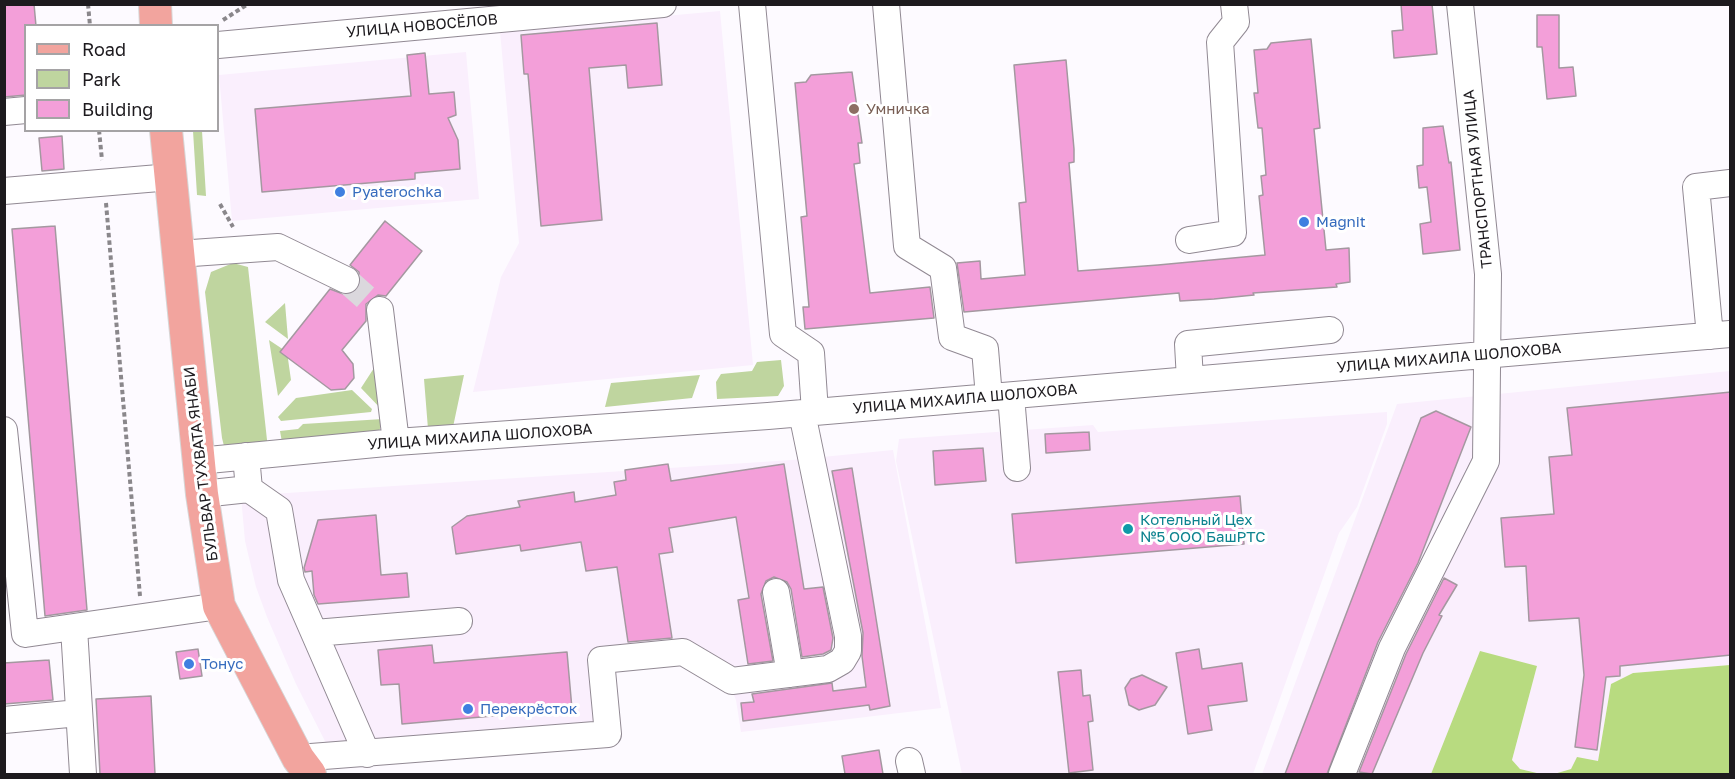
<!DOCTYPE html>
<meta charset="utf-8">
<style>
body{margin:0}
#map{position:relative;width:1735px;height:779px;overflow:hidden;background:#fdfaff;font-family:"Golos Text",sans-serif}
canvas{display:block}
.frame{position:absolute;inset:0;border:6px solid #1d1a1e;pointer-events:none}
.legend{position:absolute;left:24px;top:24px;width:195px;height:108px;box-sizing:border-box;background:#fff;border:2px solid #a5a3a5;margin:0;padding:8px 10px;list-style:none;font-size:18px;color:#1d1a1e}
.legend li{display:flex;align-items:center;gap:12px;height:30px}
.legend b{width:30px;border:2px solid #a5a3a5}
</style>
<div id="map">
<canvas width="1735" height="779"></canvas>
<div class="frame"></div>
<ul class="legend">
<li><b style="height:8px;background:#f2a49e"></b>Road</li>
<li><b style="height:16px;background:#bfd59f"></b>Park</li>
<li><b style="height:16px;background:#f39fd9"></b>Building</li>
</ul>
</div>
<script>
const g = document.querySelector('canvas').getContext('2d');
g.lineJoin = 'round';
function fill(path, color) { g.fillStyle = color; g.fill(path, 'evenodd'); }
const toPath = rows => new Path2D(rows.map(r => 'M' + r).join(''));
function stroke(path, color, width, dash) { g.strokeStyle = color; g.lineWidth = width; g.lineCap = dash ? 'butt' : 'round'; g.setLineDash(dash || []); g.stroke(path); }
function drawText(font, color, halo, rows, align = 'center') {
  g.font = font + ' "Golos Text",sans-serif'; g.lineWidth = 6; g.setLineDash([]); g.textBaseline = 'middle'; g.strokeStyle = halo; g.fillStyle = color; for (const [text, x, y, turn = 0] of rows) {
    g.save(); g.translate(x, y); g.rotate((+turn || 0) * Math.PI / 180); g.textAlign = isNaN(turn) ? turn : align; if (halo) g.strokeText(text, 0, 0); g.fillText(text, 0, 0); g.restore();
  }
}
fill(toPath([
 [720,11,753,365,473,392,501,277,519,243,500,31],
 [466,52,479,199,232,221,219,75],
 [1730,371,1730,665,1633,673,1611,684,1598,761,1554,774,1541,774,1520,769,1512,760,1537,666,1449,735,1431,774,1262,774,1397,404],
 [1387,412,1387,424,1357,507,1339,533,1253,774,962,774,896,461,899,439,1093,425,1098,432],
 [893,450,941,708,741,732,736,700,718,656,594,653,601,723,330,751,296,684,267,617,256,587,245,541,241,496,792,460]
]), '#faeffd');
fill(toPath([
 [193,131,202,131,206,196,197,195],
 [233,263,248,267,268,449,224,446,222,438,205,292,211,272],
 [285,303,288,339,265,322],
 [269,340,287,352,291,380,278,396],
 [781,360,784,386,778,396,717,399,716,382,721,374,752,371,757,362],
 [374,368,384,412,361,388],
 [464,375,453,427,428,429,424,379],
 [700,375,692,398,605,407,611,383],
 [352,390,372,409,371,412,281,421,278,417,296,398],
 [383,419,378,435,283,448,280,431,298,429,303,424]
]), '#bfd59f');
fill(toPath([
 [1480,651,1537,666,1512,760,1520,769,1541,774,1431,774],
 [1730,665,1730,774,1554,774,1571,769,1577,757,1598,761,1611,684,1633,673]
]), '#b8db80');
const building = toPath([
 [4,4,34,4,36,26,26,26,26,95,4,97,4,4],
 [1401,4,1432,4,1437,54,1394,58,1392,31,1403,30,1401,4],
 [1537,15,1559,15,1559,68,1573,67,1576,96,1547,99,1542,47,1537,47,1537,15],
 [657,23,662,85,628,88,626,65,589,68,602,220,541,226,528,74,524,74,521,35,657,23],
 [1311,39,1320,128,1314,129,1326,250,1349,248,1350,282,1336,284,1337,287,1253,293,1254,295,1214,299,1180,301,1179,293,964,312,957,263,980,261,981,279,1025,275,1019,203,1026,202,1014,65,1066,60,1074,149,1074,162,1069,163,1078,271,1158,265,1265,255,1259,196,1263,195,1261,176,1266,175,1262,128,1258,128,1254,93,1258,93,1254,50,1267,49,1271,43,1311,39],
 [425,53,429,94,454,92,456,115,448,118,458,140,460,169,415,173,415,179,262,192,255,109,411,96,407,55,425,53],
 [852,72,862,143,858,143,860,163,854,164,870,293,930,287,934,318,805,329,803,307,809,307,801,217,807,216,795,83,806,82,811,75,852,72],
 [1443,126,1449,163,1451,162,1460,250,1423,254,1420,224,1431,222,1427,187,1419,188,1417,166,1423,165,1423,128,1443,126],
 [62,136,64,169,42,171,39,138,62,136],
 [385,221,422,251,386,296,378,295,366,304,366,321,342,350,353,364,354,378,345,389,331,390,280,352,330,289,346,295,359,287,359,272,350,265,385,221],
 [55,226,87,610,45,616,12,229,55,226],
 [1731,392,1731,655,1620,666,1620,676,1606,677,1597,750,1575,747,1584,675,1579,618,1529,621,1526,566,1505,567,1501,518,1554,514,1549,457,1572,455,1567,408,1731,392],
 [1436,411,1471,427,1418,563,1378,642,1327,774,1285,774,1421,418,1436,411],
 [1089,432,1090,450,1046,453,1045,434,1089,432],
 [983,448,986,481,935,485,933,451,983,448],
 [668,464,671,481,784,464,804,589,823,587,833,638,831,650,823,654,802,657,791,589,787,582,774,577,766,581,761,594,773,661,748,664,738,600,749,598,736,517,669,528,673,552,659,554,672,638,628,642,617,567,586,571,581,542,521,551,520,545,456,554,452,527,467,516,520,507,518,501,574,492,575,502,616,495,614,482,626,480,625,470,668,464],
 [852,468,890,706,870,710,869,705,743,721,741,703,754,702,752,694,832,683,833,691,866,687,862,656,863,633,832,471,852,468],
 [1240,496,1244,544,1016,563,1012,514,1240,496],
 [376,515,381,575,407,573,409,597,318,604,314,595,312,571,305,572,304,568,318,520,376,515],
 [1444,578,1457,585,1439,615,1442,616,1423,653,1372,774,1359,772,1406,654,1444,578],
 [432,645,434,663,567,652,572,709,402,724,399,684,381,685,378,650,432,645],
 [198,649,202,676,180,679,176,652,198,649],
 [1199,649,1202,669,1242,663,1247,701,1208,706,1212,730,1188,734,1176,653,1199,649],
 [49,660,53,700,4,704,4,663,49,660],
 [1081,670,1083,696,1090,695,1093,721,1088,722,1093,770,1069,773,1058,672,1081,670],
 [1142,675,1167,687,1155,705,1139,710,1129,705,1125,688,1131,679,1142,675],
 [151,696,155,774,100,774,96,699,151,696],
 [879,750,883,774,845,774,842,756,879,750]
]);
fill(building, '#f39fd9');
stroke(building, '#a498a0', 1.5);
stroke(toPath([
 [346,280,380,310]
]), '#dbd8dd', 26, [26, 13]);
const minor = toPath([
 [752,4,783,334,811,353,815,412],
 [886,4,907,246,943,268,952,337,985,349,989,397],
 [218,45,663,4],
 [4,112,26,110],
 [4,191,171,177],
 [1189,240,1233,233,1220,42,1236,22,1234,4],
 [178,254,278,247,346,280],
 [380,310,396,442],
 [1710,336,1696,187,1730,183],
 [1190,380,1188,344,1330,330],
 [1011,396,1017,468],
 [4,430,25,634,219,606],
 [246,456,249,489,279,510,291,580,367,754],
 [198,461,396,442,768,416,1730,334],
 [202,494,249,489],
 [776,592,790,674],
 [74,628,83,774],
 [315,633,459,621],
 [4,720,79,713],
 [298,758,608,734,601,660,683,652,732,681,828,669,842,661,848,651,848,636,802,413],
 [909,761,912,774],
 [1342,774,1392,648,1486,461,1488,274,1460,4]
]);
const major = toPath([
 [155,4,156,26],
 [166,130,202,494,219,606,298,758,310,774]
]);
stroke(minor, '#918993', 28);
stroke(major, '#d6d6d6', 34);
stroke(toPath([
 [88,4,90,26],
 [223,20,248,4],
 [99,130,102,160],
 [106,203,140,596],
 [220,204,233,227]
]), '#8a878b', 4, [4.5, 3]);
stroke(minor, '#fff', 26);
stroke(major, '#f2a49e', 32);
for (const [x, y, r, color] of [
 [854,109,6,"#8d6e63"],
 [340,192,6,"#3f7fe0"],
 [1304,222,6,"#3f7fe0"],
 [1128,529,6,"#0f9aa8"],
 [189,664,6,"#3f7fe0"],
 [468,709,6,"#3f7fe0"]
]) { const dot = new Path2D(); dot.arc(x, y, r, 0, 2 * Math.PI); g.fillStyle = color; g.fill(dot); stroke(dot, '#fff', 2); }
drawText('15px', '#1d1a1e', '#fff', [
 ["УЛИЦА НОВОСЁЛОВ",422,26,-5],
 ["ТРАНСПОРТНАЯ УЛИЦА",1478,179,-96],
 ["УЛИЦА МИХАИЛА ШОЛОХОВА",1449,358,-5],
 ["УЛИЦА МИХАИЛА ШОЛОХОВА",965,399,-5],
 ["УЛИЦА МИХАИЛА ШОЛОХОВА",480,437,-4],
 ["БУЛЬВАР ТУХВАТА ЯНАБИ",201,464,-97]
]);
drawText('15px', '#785e54', '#fff', [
 ["Умничка",866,109]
], 'left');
drawText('15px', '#366cbe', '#fff', [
 ["Pyaterochka",352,192],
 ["Magnit",1316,222],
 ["Тонус",201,664],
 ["Перекрёсток",480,709]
], 'left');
drawText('15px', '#0d838f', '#fff', [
 ["Котельный Цех",1140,520],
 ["№5 ООО БашРТС",1140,537]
], 'left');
</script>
